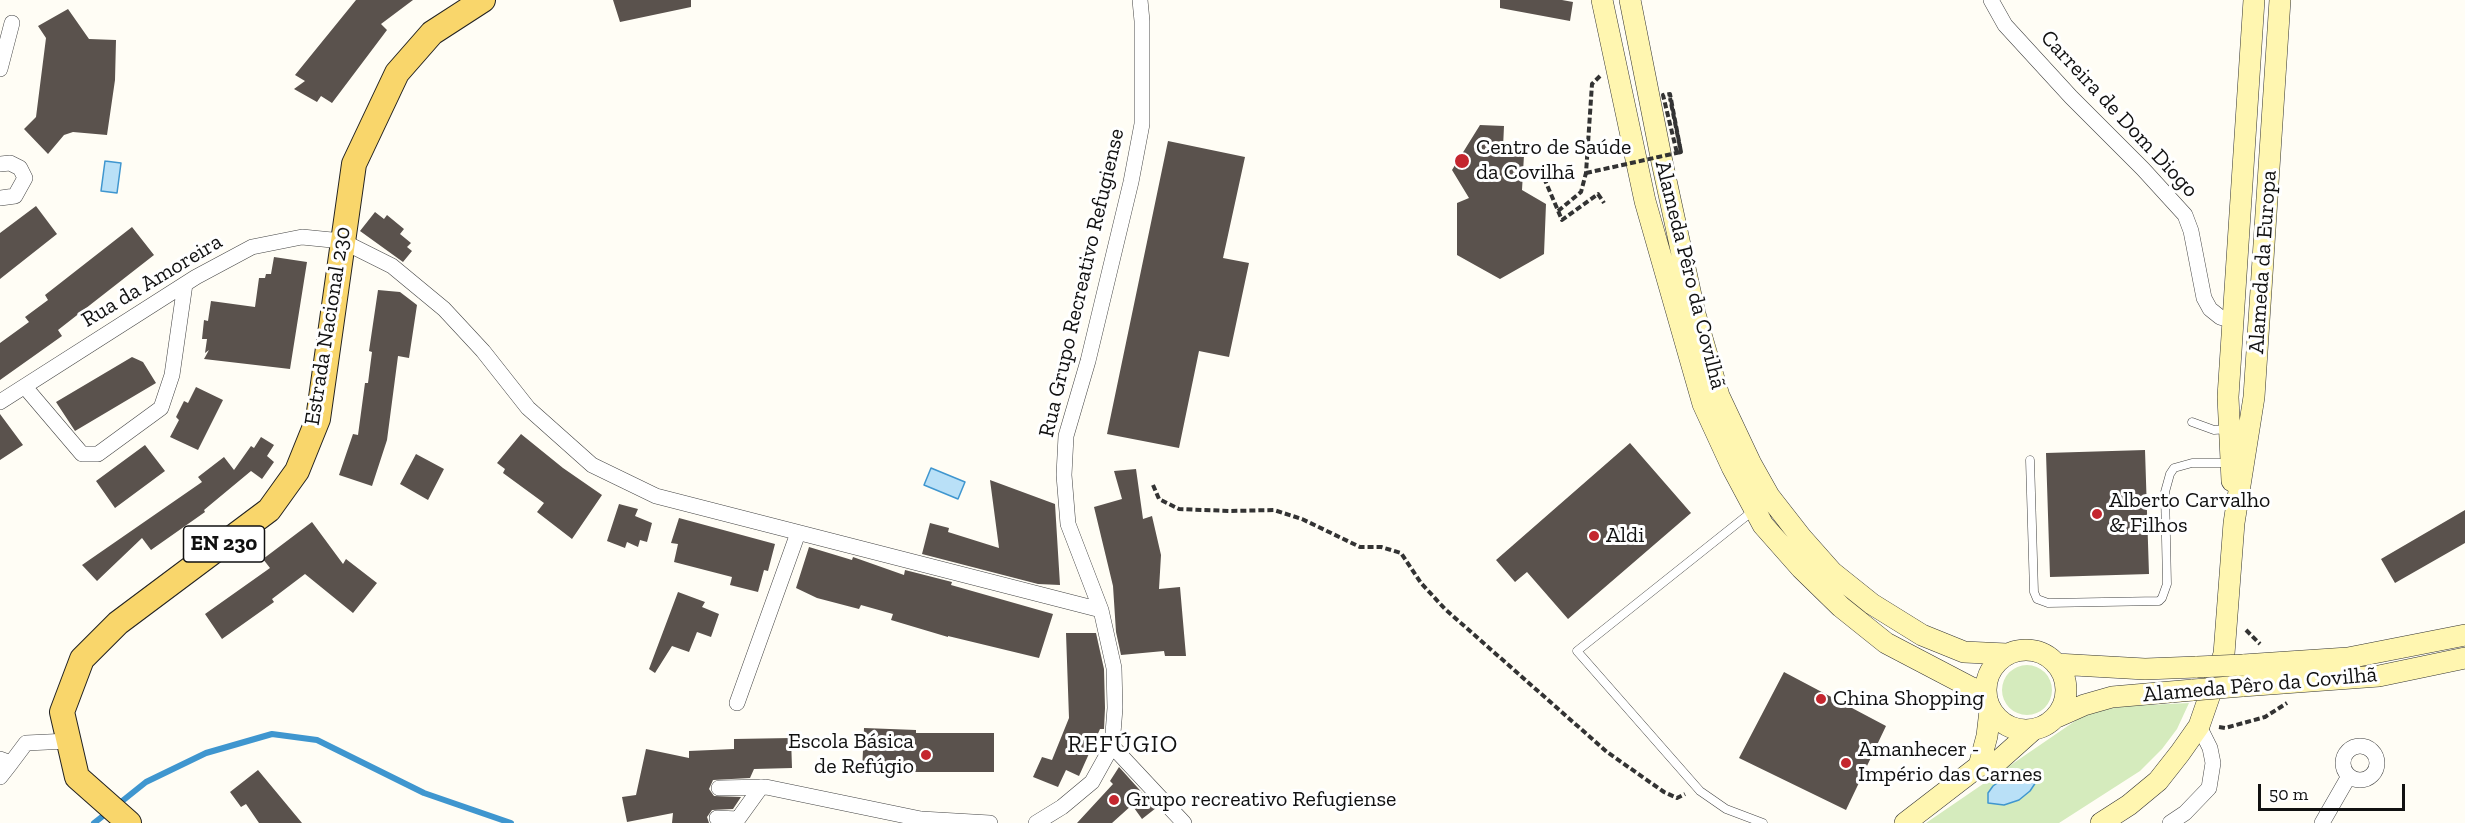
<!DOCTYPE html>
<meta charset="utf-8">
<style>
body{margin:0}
#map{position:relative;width:2465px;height:823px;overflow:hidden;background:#fffdf5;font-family:"Zilla Slab",serif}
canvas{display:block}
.scale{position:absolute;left:2258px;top:784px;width:147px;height:27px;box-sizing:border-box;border:3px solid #111;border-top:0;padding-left:8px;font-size:18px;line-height:21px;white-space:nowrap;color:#111;-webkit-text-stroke:4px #fff;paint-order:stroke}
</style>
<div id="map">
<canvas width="2465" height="823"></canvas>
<div class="scale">50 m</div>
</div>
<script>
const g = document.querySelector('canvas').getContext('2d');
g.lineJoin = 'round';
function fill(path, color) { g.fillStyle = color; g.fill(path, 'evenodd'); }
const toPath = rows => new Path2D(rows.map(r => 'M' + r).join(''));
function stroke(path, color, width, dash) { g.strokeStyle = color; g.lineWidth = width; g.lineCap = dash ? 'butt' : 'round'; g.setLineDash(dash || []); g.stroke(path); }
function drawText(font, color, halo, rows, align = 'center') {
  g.font = font + ' "Zilla Slab",serif'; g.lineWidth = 6; g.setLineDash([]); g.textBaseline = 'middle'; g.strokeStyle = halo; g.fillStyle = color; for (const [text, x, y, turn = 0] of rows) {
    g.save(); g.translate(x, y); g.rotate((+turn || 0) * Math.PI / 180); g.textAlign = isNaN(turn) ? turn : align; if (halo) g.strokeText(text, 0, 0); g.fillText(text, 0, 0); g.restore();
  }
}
fill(toPath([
 '2002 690a25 25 0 1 1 50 0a25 25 0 1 1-50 0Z',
 [2189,703,2177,729,2162,749,2140,771,2059,823,1926,823,2078,719,2100,710,2127,706]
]), '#d5ebbd');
const water = toPath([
 [105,161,121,163,117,193,101,191,105,161],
 [931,468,965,482,958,499,924,485,931,468],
 [2026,770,2037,775,2036,782,2030,791,2019,800,2004,805,1988,803,1988,793,1993,786,2015,771,2026,770]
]);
fill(water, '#b9e0f7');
stroke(water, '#3f96cf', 1.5);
stroke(toPath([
 [116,806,146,782,206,753,272,734,317,740,424,793,511,823],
 [94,823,108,812]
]), '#3f96cf', 6);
fill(toPath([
 [356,0,413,0,381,24,387,30,332,103,321,96,317,102,294,89,305,81,295,75],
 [613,0,691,0,691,7,620,22],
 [1500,0,1562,0,1573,2,1570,21,1500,8],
 [68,9,89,39,116,40,115,80,107,135,73,132,64,135,48,154,24,129,36,117,46,38,38,26],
 [1480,125,1504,126,1503,148,1524,155,1522,190,1546,204,1544,254,1500,279,1457,255,1457,203,1469,198,1452,170],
 [1168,141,1245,157,1223,258,1249,263,1229,357,1199,351,1179,448,1107,434],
 [36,206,57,234,0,279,0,233],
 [375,212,384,219,387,215,404,229,400,234,411,243,407,247,412,251,403,262,360,231],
 [132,227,154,255,58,330,62,336,0,380,0,343,29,322,25,317,48,300,45,295],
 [274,257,307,262,290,369,204,359,209,350,205,353,207,339,202,339,204,320,208,321,211,301,255,307,259,278,265,278,266,274,271,274],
 [378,290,400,292,417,305,409,358,398,356,387,440,372,486,339,475,353,434,358,435,365,383,368,383,372,352,369,351],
 [132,357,143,362,156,383,75,431,56,402],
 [196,387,223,400,198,450,170,437,179,420,176,417,184,401,188,403],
 [0,414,23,445,0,460],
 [521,434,563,468,602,495,572,539,537,512,544,503,503,473,505,469,497,463],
 [261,437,274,445,267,456,274,462,262,479,251,471,204,510,205,512,151,550,142,538,97,581,82,565,202,482,198,477,224,457,234,470,251,446,254,448],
 [1630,443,1691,513,1568,619,1527,572,1515,582,1496,560],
 [145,445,165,471,115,508,96,481],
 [2145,450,2149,574,2050,577,2046,453],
 [416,454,444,469,428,500,400,484],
 [1136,469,1143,519,1152,516,1161,555,1159,589,1180,587,1186,656,1165,656,1164,651,1121,655,1116,632,1113,586,1094,507,1122,499,1114,471],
 [990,480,1055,504,1060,585,1038,584,922,554,930,523,949,528,948,532,999,548],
 [619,504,638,509,635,516,652,523,647,542,640,540,638,547,627,542,625,548,607,541],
 [2465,510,2465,543,2395,583,2381,559],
 [679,518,775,544,768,571,764,570,758,592,730,585,732,577,674,562,678,544,671,543],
 [312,522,343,564,346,559,377,583,353,613,305,574,272,599,274,602,222,639,205,614,270,568,263,559],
 [809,547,852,560,853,557,904,575,905,570,952,582,951,585,1053,614,1039,658,948,636,948,637,891,620,893,614,861,605,859,609,817,598,796,588],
 [678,592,705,602,702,607,719,614,711,637,697,632,689,652,672,646,655,673,649,669],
 [1066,633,1096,633,1104,669,1105,708,1104,729,1100,729,1079,776,1066,770,1058,787,1033,777,1042,757,1052,760,1069,718],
 [1784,672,1886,726,1846,810,1739,758],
 [864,728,916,730,916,733,994,733,994,772,862,772],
 [791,738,792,768,754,769,750,778,713,780,709,789,714,796,741,797,733,809,712,810,707,817,709,823,672,823,673,813,627,822,622,797,636,795,646,749,689,758,689,751,734,749,734,739],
 [1119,767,1156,808,1142,819,1132,805,1112,823,1077,823,1113,784,1110,781],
 [258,770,302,823,259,823,246,804,241,807,230,792]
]), '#5a524d');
const lane = toPath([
 [2192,422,2214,430,2228,429],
 [2030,460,2034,592,2037,599,2048,603,2159,601,2162,598,2167,584,2165,492,2170,474,2174,468,2192,463,2231,463],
 [1754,510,1577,651,1700,791,1726,809,1763,823]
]);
const street = toPath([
 [1991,0,2005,25,2071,97,2143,169,2185,215,2191,231,2204,298,2210,309,2220,317,2233,321],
 [0,69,12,23],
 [0,164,10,163,20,168,25,178,15,196,0,198],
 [25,387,82,454,98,454,161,408,172,375,185,284],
 [0,402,196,277,252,247,302,237,342,241,392,266,444,309,483,351,528,408,592,465,656,496,1101,610],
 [737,703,798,533],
 '2343 763a17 17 0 1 1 34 0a17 17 0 1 1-34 0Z',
 [1112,746,1184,823],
 [0,759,11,763,26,743,69,741],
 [0,777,11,763],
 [719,788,766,787,921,819,990,823],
 [717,818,738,819,761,787],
 [1036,823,1062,807,1092,782,1112,746,1115,708,1114,668,1101,610,1068,524,1064,475,1066,436,1088,361,1131,182,1142,124,1142,21,1140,0],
 [2170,823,2185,813,2209,788,2213,763,2210,748,2199,726],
 [2322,823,2349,776]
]);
const secondary = toPath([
 [1602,0,1645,201,1703,404,1732,467,1763,525,1801,568,1841,607,1886,643,1970,687,1986,693],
 [1630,0,1662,162,1695,314,1719,396,1751,464,1769,496,1801,537,1832,572,1872,604,1922,635,1964,652,2007,654],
 [2232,481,2228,397,2254,0],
 '1986 690a40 40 0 1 1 80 0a40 40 0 1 1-80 0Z',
 [2056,664,2145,669,2197,667],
 [2243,665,2348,658,2465,635],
 [2242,686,2379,676,2465,658],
 [2057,717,2084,705,2112,697,2193,690],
 [1979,766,1987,736,1990,710],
 [1905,823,1979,766,1996,763,2033,730],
 [2101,823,2129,805,2158,781,2180,753,2199,726,2224,654,2234,523,2254,397,2280,0]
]);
const primary = toPath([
 [129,823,77,777,62,712,82,659,118,623,269,510,297,471,318,419,354,164,397,73,432,33,483,0]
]);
stroke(lane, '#444', 9);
stroke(street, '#444', 16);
stroke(secondary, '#333', 22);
stroke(primary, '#222', 26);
stroke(toPath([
 [1544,178,1562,220,1598,194,1604,203],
 [1558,211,1581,192,1586,173,1592,84,1600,76],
 [1153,485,1159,499,1179,509,1230,511,1274,510,1302,519,1360,547,1381,547,1401,553,1421,583,1445,609,1607,752,1664,792,1677,798,1685,794],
 [2246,630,2260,644],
 [2219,727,2225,728,2265,717,2287,703]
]), '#333', 4, [6, 3]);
stroke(lane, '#fff', 8);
stroke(street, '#fff', 15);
stroke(secondary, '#fff6b0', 21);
stroke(primary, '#f9d66b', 24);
const secondaryBridge = toPath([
 [2197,667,2243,665],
 [2193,690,2242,686]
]);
stroke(secondaryBridge, '#333', 22, []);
stroke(toPath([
 [1586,173,1681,152,1670,94,1663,95,1677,153,1681,152,1670,98]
]), '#333', 4, [6, 3]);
stroke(secondaryBridge, '#fff6b0', 21);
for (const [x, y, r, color] of [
 [1462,161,8,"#c4262e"],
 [2097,514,6,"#c4262e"],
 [1594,536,6,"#c4262e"],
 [1821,699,6,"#c4262e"],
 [926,755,6,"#c4262e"],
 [1846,763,6,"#c4262e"],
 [1114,800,6,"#c4262e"]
]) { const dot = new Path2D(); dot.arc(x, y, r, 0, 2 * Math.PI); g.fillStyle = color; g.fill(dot); stroke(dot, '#fff', 2); }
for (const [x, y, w] of [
 [224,544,81]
]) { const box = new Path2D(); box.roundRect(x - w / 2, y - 18, w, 36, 4.5); g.fillStyle = '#fff'; g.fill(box); stroke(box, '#111', 1.5); }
drawText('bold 21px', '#111', null, [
 ["EN 230",224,544]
]);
drawText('22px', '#111', '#fff', [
 ["Carreira de Dom Diogo",2119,114,47],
 ["Alameda da Europa",2263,262,-86],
 ["Alameda Pêro da Covilhã",1690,275,76],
 ["Rua da Amoreira",152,281,-31],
 ["Rua Grupo Recreativo Refugiense",1082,283,-77],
 ["Estrada Nacional 230",328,326,-81],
 ["Alameda Pêro da Covilhã",2260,685,-5]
]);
drawText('22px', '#111', '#fff', [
 ["Centro de Saúde",1476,148],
 ["da Covilhã",1476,173],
 ["Alberto Carvalho",2109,501],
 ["& Filhos",2109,526],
 ["Aldi",1606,536],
 ["China Shopping",1833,699],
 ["Escola Básica",914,742,"right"],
 ["de Refúgio",914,767,"right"],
 ["Amanhecer -",1858,750],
 ["Império das Carnes",1858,775],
 ["Grupo recreativo Refugiense",1126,800]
], 'left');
g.letterSpacing = '1.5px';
drawText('24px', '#111', '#fff', [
 ["REFÚGIO",1123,745]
]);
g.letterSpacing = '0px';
</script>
